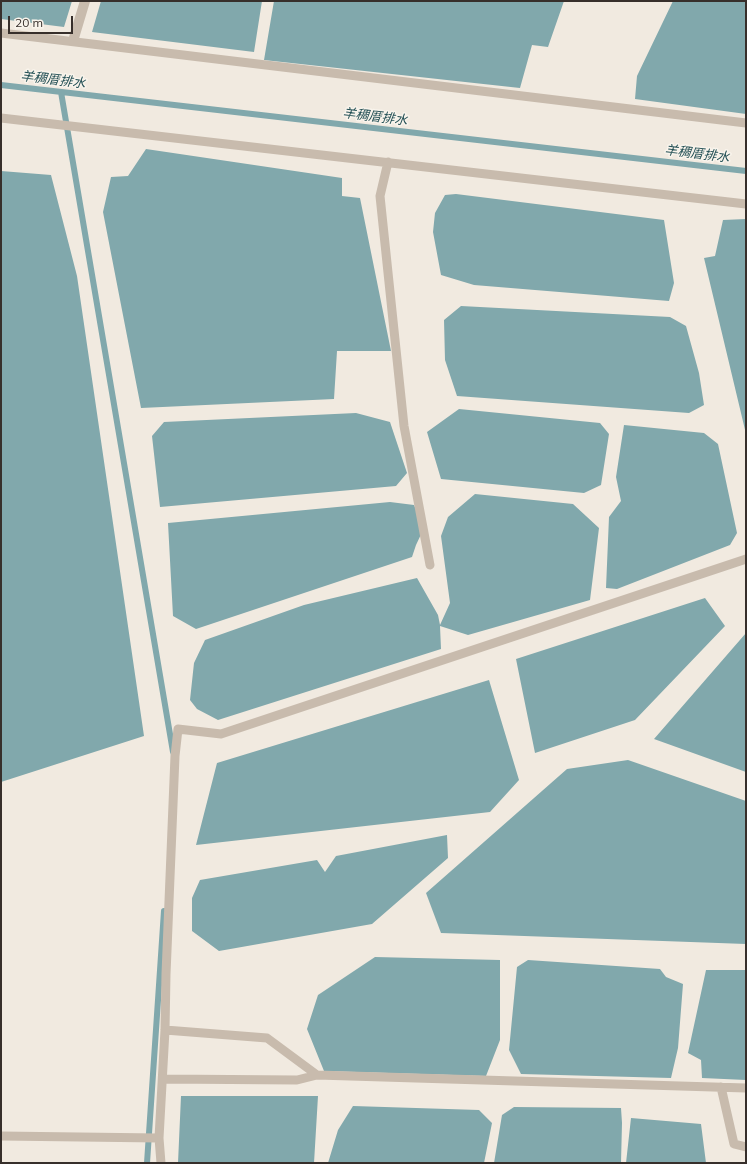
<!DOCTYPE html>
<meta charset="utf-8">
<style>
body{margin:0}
#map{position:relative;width:747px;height:1164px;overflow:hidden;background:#f1eae0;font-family:Mulish,sans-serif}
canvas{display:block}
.frame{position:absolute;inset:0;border:2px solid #372f2b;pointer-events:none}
.scale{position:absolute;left:8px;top:16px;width:65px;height:18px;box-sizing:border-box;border:2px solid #372f2b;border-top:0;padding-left:5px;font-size:12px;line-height:14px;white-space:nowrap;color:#372f2b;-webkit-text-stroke:3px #f9f4ec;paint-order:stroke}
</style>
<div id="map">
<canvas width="747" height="1164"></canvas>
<div class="frame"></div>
<div class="scale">20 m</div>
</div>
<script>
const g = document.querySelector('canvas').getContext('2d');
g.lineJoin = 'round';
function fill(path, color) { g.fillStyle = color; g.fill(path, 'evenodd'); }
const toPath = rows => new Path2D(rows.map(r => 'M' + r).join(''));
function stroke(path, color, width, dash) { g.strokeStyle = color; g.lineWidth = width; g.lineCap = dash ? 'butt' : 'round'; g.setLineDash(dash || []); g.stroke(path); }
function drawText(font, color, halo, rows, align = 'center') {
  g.font = font + ' Mulish,"Noto Sans TC",sans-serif'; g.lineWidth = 3; g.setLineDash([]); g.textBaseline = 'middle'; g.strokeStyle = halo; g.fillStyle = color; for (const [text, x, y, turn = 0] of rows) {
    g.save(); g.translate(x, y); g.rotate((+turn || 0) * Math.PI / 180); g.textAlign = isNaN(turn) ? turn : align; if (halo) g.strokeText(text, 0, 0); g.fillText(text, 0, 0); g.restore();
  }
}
fill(toPath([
 [1,1,72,1,64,27,1,19],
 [101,1,262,1,254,52,92,32],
 [274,1,564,1,548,47,532,45,520,88,264,60],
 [673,1,746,1,746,114,635,99,637,76],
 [146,149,342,178,342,196,360,198,391,351,337,351,334,399,141,408,103,212,111,177,128,176],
 [1,171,51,175,77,276,144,736,1,782],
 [456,194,664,220,674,283,669,301,474,285,441,275,433,232,435,213,445,195],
 [746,219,746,434,704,258,715,256,723,220],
 [461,306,670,317,686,326,699,373,704,405,689,413,457,396,445,360,444,320],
 [459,409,600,423,609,434,601,485,584,493,441,479,427,432],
 [356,413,390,422,407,473,396,486,160,507,152,436,164,422],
 [624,425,704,433,718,444,737,533,730,545,617,589,606,588,609,517,621,501,616,477],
 [475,494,573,504,599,528,590,600,468,635,440,626,441,649,218,720,197,709,190,700,194,663,205,640,304,605,417,578,438,615,440,625,450,603,441,536,448,517],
 [390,502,414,505,424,528,416,545,412,557,196,629,173,616,168,523],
 [705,598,725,626,635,720,535,753,516,659],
 [746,633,746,772,654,739],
 [489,680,519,780,490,812,196,845,217,763],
 [628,760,746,801,746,944,441,933,426,893,567,769],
 [447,835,448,858,372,924,219,951,192,931,192,898,200,880,317,860,325,872,336,856],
 [375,957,500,960,500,1040,486,1076,324,1071,307,1029,318,995],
 [528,960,660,969,666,977,683,984,678,1048,671,1078,521,1074,509,1050,517,967],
 [706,970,746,970,746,1080,702,1078,701,1060,688,1053],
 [181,1096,318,1096,314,1163,178,1163],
 [353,1106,479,1110,492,1123,484,1163,328,1163,338,1130],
 [514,1107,621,1108,622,1123,621,1163,494,1163,502,1115],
 [631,1118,701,1124,706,1163,626,1163]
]), '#81a8ac');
stroke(toPath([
 [1,85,746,171],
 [61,92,173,752],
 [147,1163,164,911]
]), '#81a8ac', 6);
stroke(toPath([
 [1,33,746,123],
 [1,118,746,204],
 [388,162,380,196,404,426,430,565],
 [165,1030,267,1038,317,1075,746,1088],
 [163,1079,297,1080,317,1075],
 [721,1087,734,1144,746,1147],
 [1,1136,159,1138],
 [161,1163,159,1138,165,1030,166,974,175,756,178,729,221,734,746,559]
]), '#c8bbad', 9);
stroke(toPath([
 [73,41,85,1]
]), '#c8bbad', 10);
drawText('italic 13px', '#245055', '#f9f4ec', [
 ["羊稠厝排水",53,80,7],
 ["羊稠厝排水",375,117,7],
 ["羊稠厝排水",697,154,7]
]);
</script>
